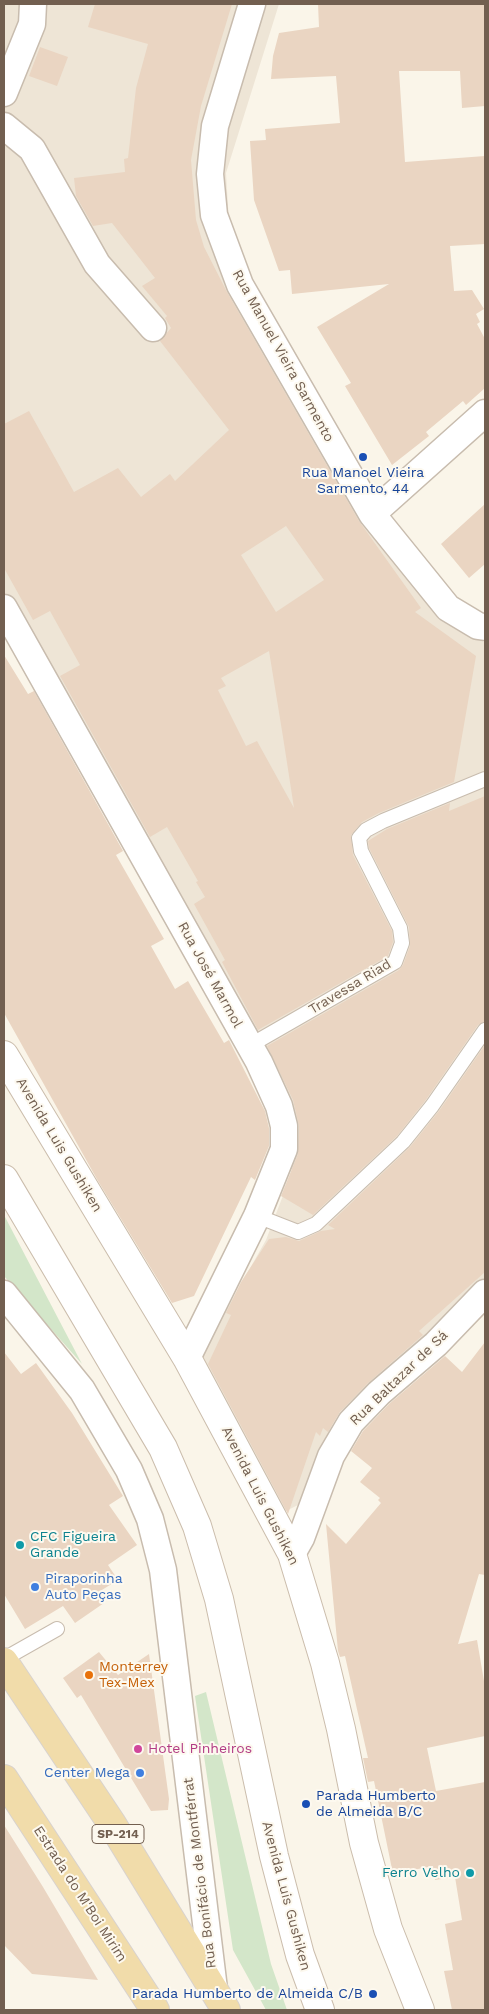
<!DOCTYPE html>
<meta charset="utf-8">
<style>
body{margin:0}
#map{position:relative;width:489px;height:2014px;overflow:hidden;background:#faf5e9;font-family:"Work Sans",sans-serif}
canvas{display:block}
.frame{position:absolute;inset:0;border:5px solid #725f50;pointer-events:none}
</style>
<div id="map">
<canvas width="489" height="2014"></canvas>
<div class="frame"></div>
</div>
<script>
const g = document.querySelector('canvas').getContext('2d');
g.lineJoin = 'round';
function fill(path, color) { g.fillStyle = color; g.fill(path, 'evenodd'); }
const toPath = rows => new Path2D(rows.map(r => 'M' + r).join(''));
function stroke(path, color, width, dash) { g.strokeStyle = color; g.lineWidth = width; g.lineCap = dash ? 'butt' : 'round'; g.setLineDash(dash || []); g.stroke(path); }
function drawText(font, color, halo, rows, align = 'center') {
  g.font = font + ' "Work Sans",sans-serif'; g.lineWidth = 4; g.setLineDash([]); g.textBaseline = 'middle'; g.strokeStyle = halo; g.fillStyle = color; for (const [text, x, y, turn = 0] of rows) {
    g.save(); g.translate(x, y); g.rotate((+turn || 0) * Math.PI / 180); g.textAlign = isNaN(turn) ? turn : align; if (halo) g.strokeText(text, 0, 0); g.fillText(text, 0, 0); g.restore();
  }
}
fill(toPath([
 [4,4,279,4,226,173,230,240,275,338,433,599,485,643,485,1300,458,1325,337,1414,317,1459,306,1501,276,1516,198,1360,266,1240,292,1172,287,1129,4,636]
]), '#eee5d6');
fill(toPath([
 [4,1215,82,1364,4,1276],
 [206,1692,271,1964,287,2010,266,2010,233,1950,195,1696]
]), '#d3e6c9');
fill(toPath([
 [95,4,232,4,201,106,191,160,196,220,204,247,227,292,359,521,421,608,415,612,476,656,454,782,379,813,362,822,351,835,353,855,392,931,393,942,388,956,258,1030,222,962,225,960,194,904,205,897,196,882,198,881,167,827,150,837,60,676,80,665,50,611,33,620,4,568,4,424,29,411,74,492,118,468,141,497,170,474,175,481,229,430,160,341,171,328,165,318,167,316,142,286,155,278,112,223,93,226,76,196,74,178,125,172,124,159,128,158,136,88,148,44,88,27],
 [286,526,324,580,276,612,241,555],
 [269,651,283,737,294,808,257,741,246,746,218,690,226,686,221,678],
 [318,4,485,4,485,106,462,108,460,71,399,71,405,162,485,156,485,244,450,246,454,291,472,290,484,309,476,314,480,322,477,324,485,339,485,388,466,405,463,401,426,432,429,436,392,465,345,386,351,383,317,327,389,284,292,294,290,270,279,271,254,200,250,141,266,140,265,129,340,123,336,76,271,79,273,56,279,33,319,27],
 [40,47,68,57,57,86,29,76],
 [485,504,485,564,469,578,441,544],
 [4,655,28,694,34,691,123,851,116,855,164,939,151,946,175,989,188,981,224,1043,229,1040,265,1111,269,1128,269,1146,255,1180,251,1177,194,1296,172,1303,98,1181,4,1013],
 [485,796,485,1021,478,1025,425,1101,397,1136,313,1215,281,1196,298,1154,299,1126,293,1100,267,1046,399,970,403,965,410,946,409,927,369,848,368,841,387,829,450,803,449,811],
 [485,1045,485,1272,419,1331,423,1335,368,1383,340,1412,328,1432,323,1428,320,1436,316,1432,288,1514,208,1364,231,1315,226,1313,241,1282,269,1239,286,1237,299,1241,321,1231,335,1229,328,1225,410,1147,439,1111],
 [485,1342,485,1575,479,1574,458,1644,477,1640,485,1687,485,1736,427,1748,436,1791,485,1782,485,2010,452,2010,444,1971,453,1970,445,1924,462,1920,455,1877,435,1880,433,1866,393,1874,374,1781,368,1782,363,1758,368,1758,345,1656,340,1657,338,1651,326,1524,346,1544,381,1503,378,1500,380,1498,360,1482,372,1468,351,1451,363,1431,389,1404,445,1356,462,1372],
 [4,1352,21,1374,36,1363,72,1413,123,1496,109,1505,137,1545,108,1565,118,1580,97,1593,104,1603,75,1623,63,1606,25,1629,4,1594],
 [99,1652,118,1675,149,1654,169,1799,168,1810,151,1811,81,1695,77,1698,63,1678],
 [4,1825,43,1887,98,1980,32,1974,4,1945]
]), '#ead5c2');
const lane = toPath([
 [249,1046,395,962,402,943,400,928,361,851,359,838,366,830,383,821,485,779],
 [257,1216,298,1232,316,1224,403,1142,432,1106,485,1030],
 [4,1659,57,1629]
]);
const street = toPath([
 [252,4,215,126,210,174,214,215,240,285,372,514,448,608,478,626,485,627],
 [4,93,32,24,33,4],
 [4,126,32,149,97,264,153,328],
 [372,514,485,413],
 [4,608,259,1062,279,1106,284,1126,284,1149,257,1216,187,1358],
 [4,1294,82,1390,129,1470,150,1519,163,1570,214,1989],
 [292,1554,301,1538,331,1456,351,1422,379,1393,436,1344,485,1293]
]);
const secondary = toPath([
 [4,1055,187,1358,292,1554,325,1663,341,1729,364,1843,388,1929,420,2010],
 [4,1179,163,1448,197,1526,219,1599,274,1856,300,1955,320,2010]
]);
const primary = toPath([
 [4,1662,112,1824,226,2010],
 [4,1779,155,2010]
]);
stroke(lane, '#c8bcae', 16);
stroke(street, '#c8bcae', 29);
stroke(secondary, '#cbbdac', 30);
stroke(primary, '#d8d2ce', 30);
stroke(lane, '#fff', 14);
stroke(street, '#fff', 26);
stroke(secondary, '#fff', 28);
stroke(primary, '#f1dcaa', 28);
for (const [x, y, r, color] of [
 [363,457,5,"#1a4fb4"],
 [20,1545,5,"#0f9aa8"],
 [35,1587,5,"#3f7fe0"],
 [89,1675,5,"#e8710a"],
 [138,1749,5,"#d1479c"],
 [140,1773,5,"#3f7fe0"],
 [306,1804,5,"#1a4fb4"],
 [470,1873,5,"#0f9aa8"],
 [373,1994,5,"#1a4fb4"]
]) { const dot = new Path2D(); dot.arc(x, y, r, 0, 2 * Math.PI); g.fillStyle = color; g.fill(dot); stroke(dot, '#fdf9ef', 2); }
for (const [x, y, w] of [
 [118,1834,52]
]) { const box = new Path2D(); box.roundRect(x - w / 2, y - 9.5, w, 19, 4); g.fillStyle = '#fdf9ef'; g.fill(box); stroke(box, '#725f50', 1); }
drawText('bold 12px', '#725f50', null, [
 ["SP-214",118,1834]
]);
drawText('14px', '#725f50', '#fdf9ef', [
 ["Rua Manuel Vieira Sarmento",283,356,61],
 ["Rua José Marmol",210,975,61],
 ["Travessa Riad",350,987,-31],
 ["Avenida Luis Gushiken",59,1145,59],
 ["Rua Baltazar de Sá",399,1378,-44],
 ["Avenida Luis Gushiken",260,1496,63],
 ["Rua Bonifácio de Montférrat",200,1873,-97],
 ["Estrada do M'Boi Mirim",80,1894,57],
 ["Avenida Luis Gushiken",286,1896,75]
]);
drawText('14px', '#164399', '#fdf9ef', [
 ["Rua Manoel Vieira",363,473],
 ["Sarmento, 44",363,489],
 ["Parada Humberto",316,1796,"left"],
 ["de Almeida B/C",316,1812,"left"],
 ["Parada Humberto de Almeida C/B",363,1994,"right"]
]);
drawText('14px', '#0d838f', '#fdf9ef', [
 ["CFC Figueira",30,1537],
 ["Grande",30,1553],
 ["Ferro Velho",460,1873,"right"]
], 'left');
drawText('14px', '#366cbe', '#fdf9ef', [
 ["Piraporinha",45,1579],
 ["Auto Peças",45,1595],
 ["Center Mega",130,1773,"right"]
], 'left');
drawText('14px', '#c56008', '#fdf9ef', [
 ["Monterrey",99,1667],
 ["Tex-Mex",99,1683]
], 'left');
drawText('14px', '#b23c85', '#fdf9ef', [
 ["Hotel Pinheiros",148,1749]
], 'left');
</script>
